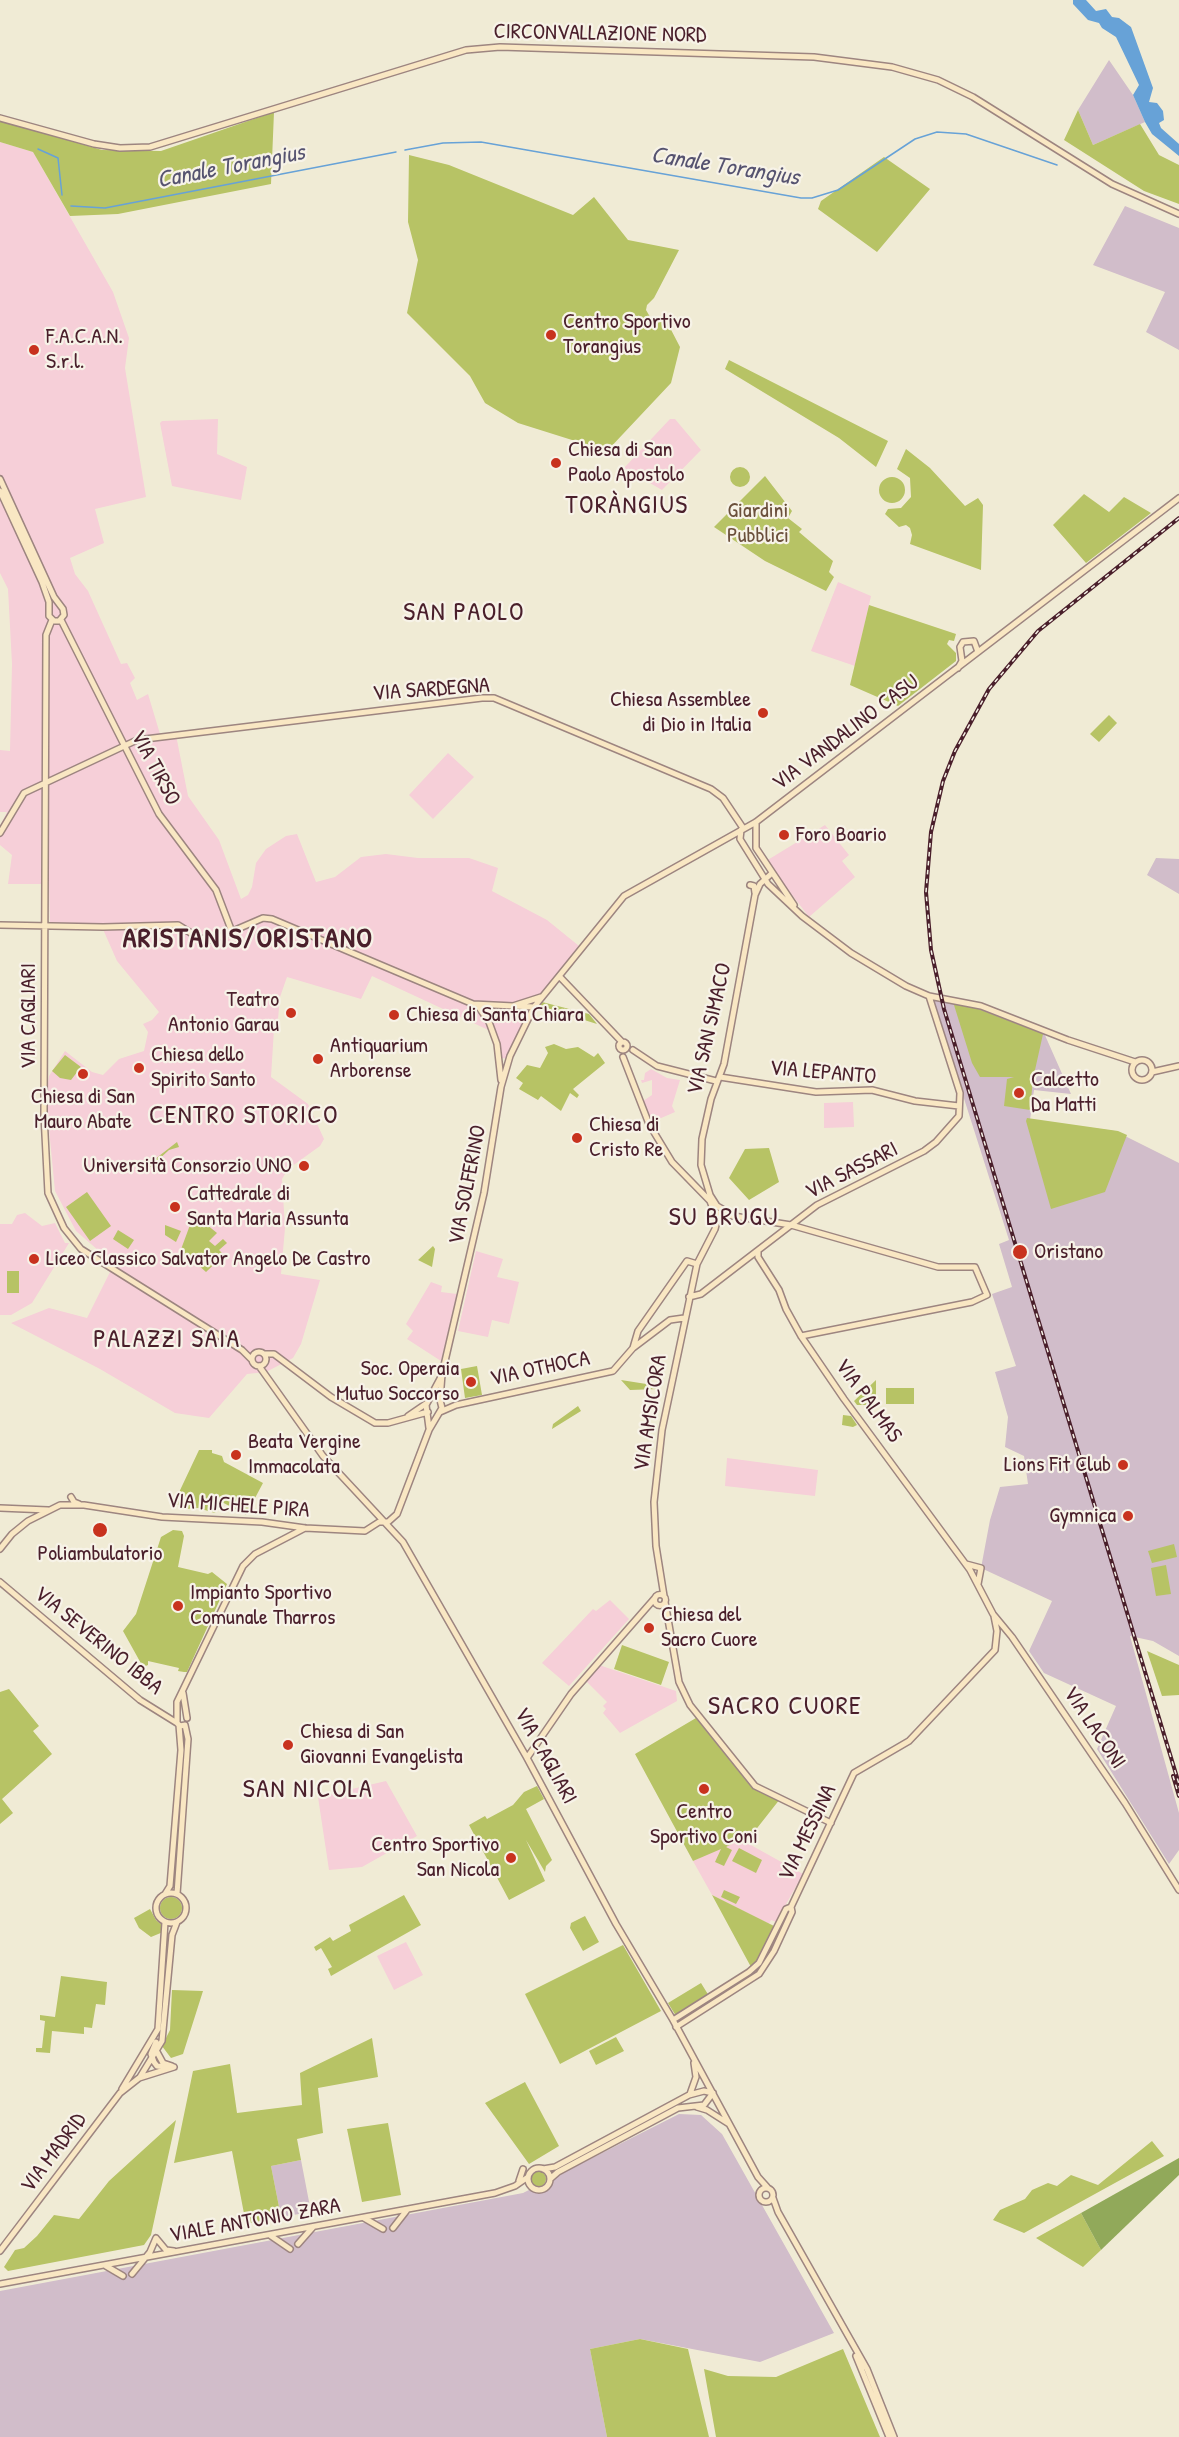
<!DOCTYPE html>
<meta charset="utf-8">
<style>
body{margin:0}
canvas{display:block;background:#f0ebd5}
</style>
<canvas width="1179" height="2437"></canvas>
<script>
const g = document.querySelector('canvas').getContext('2d');
g.lineJoin = 'round';
function fill(path, color) { g.fillStyle = color; g.fill(path, 'evenodd'); }
const toPath = rows => new Path2D(rows.map(r => 'M' + r).join(''));
function stroke(path, color, width, dash) { g.strokeStyle = color; g.lineWidth = width; g.lineCap = dash ? 'butt' : 'round'; g.setLineDash(dash || []); g.stroke(path); }
function drawText(font, color, halo, rows, align = 'center') {
  g.font = font + ' "Patrick Hand",sans-serif'; g.lineWidth = 4.5; g.setLineDash([]); g.textBaseline = 'middle'; g.strokeStyle = halo; g.fillStyle = color; for (const [text, x, y, turn = 0] of rows) {
    g.save(); g.translate(x, y); g.rotate((+turn || 0) * Math.PI / 180); g.textAlign = isNaN(turn) ? turn : align; if (halo) g.strokeText(text, 0, 0); g.fillText(text, 0, 0); g.restore();
  }
}
fill(toPath([
 [0,142,33,152,113,292,129,338,125,368,146,497,95,509,104,543,70,558,75,574,88,591,121,664,127,663,135,678,130,683,137,700,148,694,160,734,176,735,188,796,219,840,241,899,248,895,252,887,256,863,266,849,286,836,297,834,316,882,335,877,361,857,386,854,418,858,469,858,498,868,492,891,547,920,584,950,534,1007,508,1059,502,1058,497,1034,372,976,361,999,287,977,280,997,278,1019,274,1029,271,1077,308,1104,324,1139,320,1146,288,1169,282,1179,285,1228,281,1274,320,1280,301,1344,293,1358,266,1372,247,1374,209,1418,175,1413,100,1369,11,1323,49,1308,87,1318,112,1268,106,1257,76,1231,55,1191,46,1098,49,1076,65,1051,92,1072,103,1075,119,1059,144,1051,148,1032,143,1024,152,1020,159,1012,117,961,102,927,50,926,49,884,8,884,12,855,0,845,0,826,7,812,0,812,0,750,10,751,12,664,8,589,0,573],
 [218,419,217,454,247,467,241,500,172,486,160,423,162,421],
 [670,419,675,419,701,450,662,490,624,468],
 [838,582,871,596,855,666,811,651],
 [448,753,474,777,433,819,409,795],
 [825,825,849,855,842,861,855,877,809,917,766,861],
 [651,1069,667,1078,680,1080,672,1106,675,1112,652,1122,643,1101,652,1095,652,1080,642,1083,641,1080,644,1080,645,1073],
 [853,1102,854,1127,824,1128,824,1103],
 [25,1213,42,1226,55,1223,65,1243,69,1243,32,1303,11,1315,0,1315,0,1224,12,1224,17,1215],
 [476,1251,503,1259,497,1277,519,1282,509,1324,492,1320,488,1337,458,1331],
 [431,1282,442,1286,441,1292,457,1294,441,1361,407,1339,413,1331,406,1324],
 [727,1458,818,1470,815,1496,725,1486],
 [610,1600,629,1619,569,1686,542,1663,593,1609,596,1611],
 [599,1665,676,1691,677,1701,620,1733,603,1713,606,1709,603,1706,607,1702,586,1681],
 [386,1781,417,1836,362,1867,329,1870,318,1797],
 [740,1839,803,1874,776,1922,771,1920,769,1924,712,1895,693,1861],
 [406,1942,423,1975,394,1990,377,1956]
]), '#f6cfd8');
fill(toPath([
 [1109,60,1133,95,1145,122,1093,145,1078,110],
 [1125,206,1179,228,1179,350,1146,332,1165,292,1093,265],
 [1156,858,1179,859,1179,894,1147,875],
 [932,998,973,1006,1044,1033,1071,1094,1034,1090,1030,1120,1115,1131,1179,1163,1179,1656,1153,1641,1130,1636,1179,1813,1179,1850,1169,1864,1097,1749,1116,1706,1044,1673,1029,1651,1052,1601,981,1568,990,1520,1000,1487,1028,1484,1024,1456,1005,1447,1008,1417,995,1372,1016,1366,992,1294,1012,1287,999,1244,1009,1240],
 [679,2114,701,2115,722,2134,834,2333,760,2362,640,2339,590,2349,607,2437,0,2437,0,2291,523,2193],
 [301,2160,311,2212,281,2217,271,2166]
]), '#d1bdca');
fill(toPath([
 [1078,110,1093,145,1140,124,1159,155,1179,165,1179,204,1144,191,1064,140],
 [274,112,271,184,118,214,70,216,33,152,0,142,0,120,102,150,161,151],
 [409,155,449,165,573,215,594,197,628,240,679,250,654,298,647,305,646,310,653,322,667,322,680,347,671,383,607,451,518,423,485,403,470,376,407,313,418,260,408,222],
 [884,157,930,189,877,252,818,209,821,201],
 [729,360,888,441,876,467,839,438,725,369],
 [906,449,930,468,965,506,978,498,983,505,981,570,910,544,912,535,910,528,906,525,899,527,885,514,888,509,901,508,911,497,910,478,897,469],
 '730 477a10 10 0 1 1 20 0a10 10 0 1 1-20 0Z',
 [765,476,792,511,788,518,802,529,799,532,833,561,829,572,834,577,826,591,765,561,714,527],
 '879 490a13 13 0 1 1 26 0a13 13 0 1 1-26 0Z',
 [1084,494,1109,512,1124,497,1151,513,1086,563,1053,525],
 [869,605,956,634,954,641,949,640,947,644,956,653,956,661,898,706,850,685],
 [1109,715,1117,723,1099,742,1090,734],
 [542,1002,589,1014,597,1024,559,1012,537,1009],
 [954,1005,968,1005,1043,1034,1033,1079,1030,1110,1004,1106,1007,1079,1014,1077,980,1077,972,1063],
 [554,1044,566,1049,578,1047,594,1057,598,1053,605,1063,573,1089,579,1095,577,1098,570,1093,561,1111,541,1096,538,1100,519,1089,523,1083,516,1078,527,1065,540,1068,548,1053,545,1047],
 [65,1055,81,1067,71,1080,60,1078,52,1071],
 [1027,1118,1118,1131,1127,1135,1105,1192,1051,1209,1026,1121],
 [177,1142,179,1147,169,1150,145,1172,141,1170],
 [769,1148,779,1182,749,1200,729,1178,745,1149],
 [87,1192,111,1226,90,1241,66,1207],
 [198,1220,198,1223,201,1220,217,1233,209,1241,215,1246,223,1239,227,1243,219,1250,224,1255,206,1272,188,1256,185,1258,180,1252,190,1225],
 [165,1225,181,1231,176,1242,165,1235],
 [118,1230,134,1240,128,1249,113,1239],
 [433,1246,435,1249,432,1267,418,1260],
 [7,1271,19,1271,19,1293,7,1293],
 [477,1366,482,1395,465,1398,461,1369],
 [621,1380,659,1386,658,1389,630,1390],
 [876,1380,876,1403,874,1396,869,1395,866,1405,857,1405,854,1401],
 [886,1388,914,1388,914,1404,886,1404],
 [578,1406,581,1411,552,1429,553,1424],
 [843,1415,851,1416,857,1425,853,1427,842,1425],
 [199,1450,212,1450,212,1453,222,1456,224,1462,263,1483,246,1515,220,1501,215,1513,198,1508,186,1509,174,1503],
 [173,1530,182,1531,184,1536,178,1567,208,1574,212,1572,227,1584,187,1672,184,1672,178,1671,179,1668,148,1661,148,1665,143,1667,123,1631,136,1614,161,1537],
 [1174,1544,1177,1557,1152,1563,1148,1551],
 [1166,1565,1171,1594,1156,1596,1151,1568],
 [622,1645,669,1662,661,1685,614,1669],
 [1147,1651,1179,1665,1179,1695,1162,1696],
 [9,1689,39,1726,33,1731,52,1754,2,1799,13,1813,0,1824,0,1692],
 [696,1718,752,1788,780,1799,754,1832,726,1847,732,1850,724,1866,715,1862,721,1849,693,1861,635,1754],
 [537,1786,544,1799,526,1809,552,1860,546,1866,545,1872,526,1840,545,1881,509,1900,469,1825,485,1816,487,1819,513,1805,524,1792],
 [739,1848,762,1860,756,1873,732,1861],
 [724,1890,740,1897,736,1904,721,1897],
 [404,1895,421,1925,331,1976,328,1969,332,1967,321,1948,316,1951,314,1947,330,1937,333,1941,351,1931,349,1925],
 [712,1895,774,1926,758,1961,751,1967],
 '160 1908a11 11 0 1 1 22 0a11 11 0 1 1-22 0Z',
 [150,1909,156,1920,163,1926,163,1932,151,1937,139,1928,134,1918],
 [585,1916,599,1942,583,1951,570,1928,571,1923],
 [623,1945,661,2011,560,2064,525,1994],
 [61,1976,107,1982,105,2005,96,2004,92,2028,84,2027,84,2034,52,2031,50,2053,36,2052,36,2048,42,2048,45,2021,40,2020,40,2015,55,2017],
 [701,1983,709,1996,676,2016,668,2003],
 [172,1990,203,1991,183,2054,171,2058,162,2046,170,2030],
 [616,2037,624,2051,596,2065,589,2051],
 [372,2038,378,2077,318,2088,323,2133,297,2139,301,2160,271,2166,281,2217,246,2224,232,2151,174,2163,193,2071,230,2064,237,2113,302,2105,300,2073],
 [525,2082,559,2146,529,2164,485,2103],
 [176,2120,151,2235,144,2245,8,2271,4,2267,15,2250,24,2248,37,2236,54,2215,79,2219,109,2181],
 [388,2123,401,2195,362,2202,347,2129],
 [1152,2141,1164,2156,1024,2233,993,2220,1000,2210,1025,2199,1032,2190,1048,2183,1057,2186,1071,2175,1098,2185],
 '530 2179a8 8 0 1 1 16 0a8 8 0 1 1-16 0Z',
 [1081,2213,1101,2250,1083,2267,1036,2238],
 [640,2339,688,2349,709,2437,607,2437,590,2349],
 [843,2349,880,2437,716,2437,704,2369,728,2376,776,2377]
]), '#b7c365');
fill(toPath([
 [1179,2158,1179,2175,1101,2250,1081,2213]
]), '#91a95a');
fill(toPath([
 [1073,0,1086,0,1096,11,1106,9,1112,17,1119,18,1131,27,1153,88,1149,102,1157,103,1163,111,1164,120,1159,123,1161,128,1179,144,1179,156,1152,134,1145,122,1133,95,1139,85,1116,37,1102,28,1099,23,1088,20,1073,4]
]), '#67a2d7');
stroke(toPath([
 [38,149,58,158,62,195],
 [405,150,443,143,481,142,801,198,812,198,838,190,915,139,937,132,966,134,1057,165],
 [71,206,105,208,396,152]
]), '#67a2d7', 1.5);
const secondary = toPath([
 [0,118,94,144,120,148,150,147,466,50,500,47,814,57,892,67,938,80,973,97,1112,184,1179,214],
 [0,479,54,597,63,609,64,615,59,621,54,621,49,616,49,602,42,582,0,491],
 [52,620,46,635,44,1115,48,1193,64,1228,81,1249,242,1350,252,1360],
 [61,620,159,814,216,890,232,932],
 [958,668,962,661,960,647,963,642,974,641,978,652],
 [756,822,756,848,794,905],
 [741,830,740,839,768,884,802,916,851,953,906,986,929,996,981,1006,1068,1040,1135,1062],
 [0,833,24,793,137,740,482,698,494,698,711,789,723,798,743,828],
 [750,885,754,886,755,893],
 [0,925,103,927,178,925,199,938,212,940,263,918,272,919,473,1004,534,1007],
 [560,977,622,1042],
 [478,1006,489,1022,497,1044,501,1080],
 [513,1006,541,997],
 '619 1046a4 4 0 1 1 8 0a4 4 0 1 1-8 0Z',
 [633,1050,657,1066,716,1081],
 [623,1057,649,1124,672,1162,710,1201,715,1214],
 '1132 1070a10 10 0 1 1 20 0a10 10 0 1 1-20 0Z',
 [1152,1072,1179,1066],
 [720,1077,816,1092,872,1090,915,1101,959,1106],
 [714,1213,791,1225,938,1267,975,1267,987,1295,972,1302,801,1336],
 [729,1213,717,1206,710,1195,701,1165,702,1139,711,1099,724,1064,755,895,760,884,771,874],
 [758,1251,758,1257,779,1290,786,1309,801,1336,844,1399,970,1570,993,1614,1012,1637,1125,1803,1179,1890],
 [689,1297,701,1294,817,1205,924,1151,936,1142,959,1116,960,1093,929,996],
 [633,1348,670,1320,684,1318],
 '252 1359a7 7 0 1 1 14 0a7 7 0 1 1-14 0Z',
 [264,1354,274,1354,331,1397,375,1423,388,1423,428,1412],
 [259,1366,323,1456,403,1542,527,1758,616,1924,673,2020,758,2177,767,2187],
 [440,1412,456,1405,613,1371,633,1348,638,1331,687,1261,697,1264],
 [408,1416,427,1403],
 [429,1428,426,1405,441,1377],
 [71,1497,74,1502,79,1504],
 [0,1508,48,1510],
 [0,1549,12,1534,28,1521,60,1505,84,1505,162,1517,262,1522,305,1528,365,1531,379,1522,388,1522,397,1514,429,1430,442,1408,440,1400,442,1374,484,1193,501,1087,510,1056,534,1007,624,896,756,822,1179,498],
 [966,1564,981,1568,978,1584],
 [0,1582,140,1700,177,1723],
 '654.5 1600a5.5 5.5 0 1 1 11 0a5.5 5.5 0 1 1-11 0Z',
 [664,1596,656,1546,654,1502,662,1430,697,1264,715,1229,719,1213],
 [665,1602,679,1682,690,1705,755,1786,831,1823],
 [183,1693,187,1718],
 [185,1725,180,1726,177,1723,177,1702,243,1566,255,1554,305,1528],
 [527,1758,571,1694,655,1598],
 '156 1908a15 15 0 1 1 30 0a15 15 0 1 1-30 0Z',
 [165,1894,170,1886,181,1750,179,1725],
 [177,1894,188,1739,185,1725],
 [673,2020,749,1972,759,1963,786,1909,791,1907,854,1773,909,1741,995,1650,997,1631,994,1616],
 [676,2027,759,1974,774,1951,792,1912,791,1907],
 [156,2042,151,2054,154,2062,157,2066,166,2067],
 [157,2052,163,2063,172,2066],
 [140,2077,162,2041,172,1935,177,1922],
 [122,2089,158,2029,165,1922],
 [690,2094,696,2077,694,2063],
 [697,2107,707,2110,729,2124],
 '528 2179a11 11 0 1 1 22 0a11 11 0 1 1-22 0Z',
 [543,2169,555,2167,689,2095,704,2091,713,2093],
 [550,2179,558,2172,678,2108,704,2105,713,2093],
 [519,2181,523,2169],
 '759 2195a7 7 0 1 1 14 0a7 7 0 1 1-14 0Z',
 [773,2198,778,2212,867,2369,894,2437],
 [364,2218,383,2229],
 [393,2228,407,2210],
 [271,2236,290,2249],
 [298,2244,313,2227],
 [0,2251,120,2093,139,2078,174,2067],
 [106,2266,123,2276],
 [132,2274,150,2252,156,2238,166,2250,174,2251],
 [0,2284,495,2193,515,2186,528,2177],
 [856,2356,889,2437]
]);
stroke(secondary, '#9d8580', 8);
stroke(secondary, '#f9e7c3', 5);
const rail = toPath([
 [1179,518,1038,631,989,689,955,751,943,781,931,832,926,892,931,950,944,1009,1179,1784],
 [1173,1776,1179,1796]
]);
stroke(rail, '#4a1f2b', 4);
stroke(rail, '#f7f3e8', 1.5, [4.5]);
for (const [x, y, r, color] of [
 [551,335,6,"#c8321e"],
 [34,350,6,"#c8321e"],
 [556,463,6,"#c8321e"],
 [763,713,6,"#c8321e"],
 [784,835,6,"#c8321e"],
 [291,1013,6,"#c8321e"],
 [394,1015,6,"#c8321e"],
 [318,1059,6,"#c8321e"],
 [139,1068,6,"#c8321e"],
 [83,1074,6,"#c8321e"],
 [1019,1093,6,"#c8321e"],
 [577,1138,6,"#c8321e"],
 [304,1166,6,"#c8321e"],
 [175,1207,6,"#c8321e"],
 [1020,1252,8,"#c8321e"],
 [34,1259,6,"#c8321e"],
 [471,1382,6,"#c8321e"],
 [236,1455,6,"#c8321e"],
 [1123,1465,6,"#c8321e"],
 [1128,1516,6,"#c8321e"],
 [100,1530,8,"#c8321e"],
 [178,1606,6,"#c8321e"],
 [649,1628,6,"#c8321e"],
 [288,1745,6,"#c8321e"],
 [704,1789,6,"#c8321e"],
 [511,1858,6,"#c8321e"]
]) { const dot = new Path2D(); dot.arc(x, y, r, 0, 2 * Math.PI); g.fillStyle = color; g.fill(dot); stroke(dot, '#f7f3e8', 2); }
drawText('22px', '#4a1f2b', '#f7f3e8', [
 ["CIRCONVALLAZIONE NORD",600,34,1],
 ["VIA SARDEGNA",431,690,-4],
 ["VIA VANDALINO CASU",846,733,-37],
 ["VIA TIRSO",155,768,62],
 ["VIA CAGLIARI",29,1016,-90],
 ["VIA SAN SIMACO",710,1029,-77],
 ["VIA LEPANTO",823,1073,5],
 ["VIA SASSARI",852,1171,-27],
 ["VIA SOLFERINO",468,1185,-79],
 ["VIA OTHOCA",540,1369,-12],
 ["VIA PALMAS",868,1401,54],
 ["VIA AMSICORA",651,1413,-81],
 ["VIA MICHELE PIRA",238,1506,4],
 ["VIA SEVERINO IBBA",98,1641,39],
 ["VIA LACONI",1094,1728,56],
 ["VIA CAGLIARI",545,1756,61],
 ["VIA MESSINA",808,1833,-64],
 ["VIA MADRID",54,2153,-53],
 ["VIALE ANTONIO ZARA",255,2221,-10]
]);
drawText('22px', '#4a1f2b', '#f7f3e8', [
 ["Centro Sportivo",563,322],
 ["Torangius",563,347],
 ["F.A.C.A.N.",46,337],
 ["S.r.l.",46,362],
 ["Chiesa di San",568,450],
 ["Paolo Apostolo",568,475],
 ["Chiesa Assemblee",751,700,"right"],
 ["di Dio in Italia",751,725,"right"],
 ["Foro Boario",796,835],
 ["Teatro",279,1000,"right"],
 ["Antonio Garau",279,1025,"right"],
 ["Chiesa di Santa Chiara",406,1015],
 ["Antiquarium",330,1046],
 ["Arborense",330,1071],
 ["Chiesa dello",151,1055],
 ["Spirito Santo",151,1080],
 ["Calcetto",1031,1080],
 ["Da Matti",1031,1105],
 ["Chiesa di San",83,1097,"center"],
 ["Mauro Abate",83,1122,"center"],
 ["Chiesa di",589,1125],
 ["Cristo Re",589,1150],
 ["Università Consorzio UNO",292,1166,"right"],
 ["Cattedrale di",187,1194],
 ["Santa Maria Assunta",187,1219],
 ["Oristano",1034,1252],
 ["Liceo Classico Salvator Angelo De Castro",46,1259],
 ["Soc. Operaia",459,1369,"right"],
 ["Mutuo Soccorso",459,1394,"right"],
 ["Beata Vergine",248,1442],
 ["Immacolata",248,1467],
 ["Lions Fit Club",1111,1465,"right"],
 ["Gymnica",1116,1516,"right"],
 ["Poliambulatorio",100,1554,"center"],
 ["Impianto Sportivo",190,1593],
 ["Comunale Tharros",190,1618],
 ["Chiesa del",661,1615],
 ["Sacro Cuore",661,1640],
 ["Chiesa di San",300,1732],
 ["Giovanni Evangelista",300,1757],
 ["Centro",704,1812,"center"],
 ["Sportivo Coni",704,1837,"center"],
 ["Centro Sportivo",499,1845,"right"],
 ["San Nicola",499,1870,"right"]
], 'left');
drawText('22px', '#6b503c', '#f7f3e8', [
 ["Giardini",758,511],
 ["Pubblici",758,536]
]);
drawText('italic 24px', '#565370', '#f7f3e8', [
 ["Canale Torangius",231,167,-11],
 ["Canale Torangius",725,167,9]
]);
g.letterSpacing = '1.5px';
drawText('26px', '#4a1f2b', '#f7f3e8', [
 ["TORÀNGIUS",627,506],
 ["SAN PAOLO",464,613],
 ["CENTRO STORICO",244,1116],
 ["SU BRUGU",724,1218],
 ["PALAZZI SAIA",167,1340],
 ["SACRO CUORE",785,1707],
 ["SAN NICOLA",308,1790]
]);
g.letterSpacing = '0px';
g.letterSpacing = '1.5px';
drawText('bold 28px', '#4a1f2b', '#f7f3e8', [
 ["ARISTANIS/ORISTANO",248,940]
]);
g.letterSpacing = '0px';
</script>
